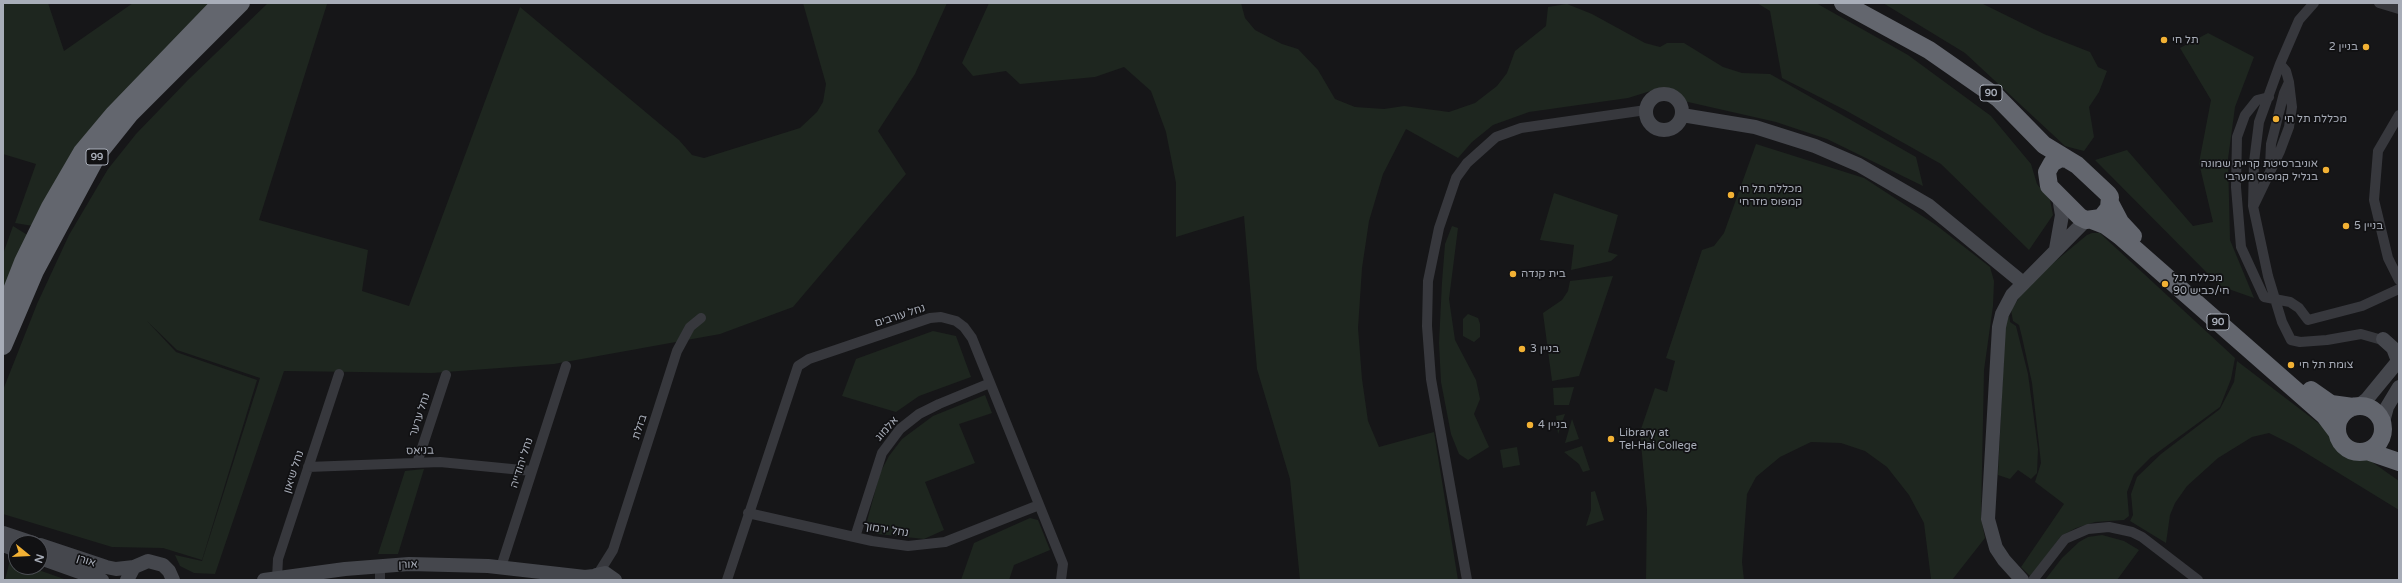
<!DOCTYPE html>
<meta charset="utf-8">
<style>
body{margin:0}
#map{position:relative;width:2402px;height:583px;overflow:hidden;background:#161618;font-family:"Varela Round",sans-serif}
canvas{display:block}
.frame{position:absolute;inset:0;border:4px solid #a8adb8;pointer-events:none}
.north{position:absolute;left:8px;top:535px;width:40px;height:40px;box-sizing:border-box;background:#111113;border:1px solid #4d4f55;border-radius:50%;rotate:108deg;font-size:11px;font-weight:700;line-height:16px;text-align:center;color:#a8adb8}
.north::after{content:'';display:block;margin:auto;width:14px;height:18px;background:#f2b134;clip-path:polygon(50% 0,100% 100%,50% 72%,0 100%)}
</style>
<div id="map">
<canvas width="2402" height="583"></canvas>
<div class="frame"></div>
<div class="north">N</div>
</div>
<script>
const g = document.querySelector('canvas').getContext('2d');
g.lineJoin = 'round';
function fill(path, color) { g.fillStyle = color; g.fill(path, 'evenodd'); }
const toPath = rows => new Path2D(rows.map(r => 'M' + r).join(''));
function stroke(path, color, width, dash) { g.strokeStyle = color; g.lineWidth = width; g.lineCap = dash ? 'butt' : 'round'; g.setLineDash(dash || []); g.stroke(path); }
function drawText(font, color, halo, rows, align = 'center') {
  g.font = font + ' "Varela Round","Noto Sans Hebrew",sans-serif'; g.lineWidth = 3.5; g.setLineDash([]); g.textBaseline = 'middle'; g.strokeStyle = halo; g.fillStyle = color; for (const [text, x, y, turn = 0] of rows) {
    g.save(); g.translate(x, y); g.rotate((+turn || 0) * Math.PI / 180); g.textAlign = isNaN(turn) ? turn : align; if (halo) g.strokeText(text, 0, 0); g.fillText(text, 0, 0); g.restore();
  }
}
fill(toPath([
 [3,3,48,3,64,51,133,3,210,3,33,226,15,223,36,164,3,154],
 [268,3,327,4,259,220,368,250,362,291,409,306,520,7,679,140,692,155,704,158,800,128,817,112,823,102,826,84,803,3,947,3,915,74,878,131,906,174,793,307,720,334,554,364,432,373,284,371,215,574,194,573,180,566,175,555,202,561,260,378,177,350,147,321,176,352,257,380,202,560,163,548,112,547,3,514,3,390,37,304,69,235,108,169,136,134,188,80],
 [989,3,1241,3,1245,18,1255,30,1282,44,1298,49,1318,70,1335,99,1355,107,1384,109,1404,106,1449,112,1475,103,1497,86,1507,73,1515,51,1546,26,1548,7,1567,4,1592,14,1645,43,1660,47,1667,43,1684,43,1723,67,1742,73,1770,74,1916,157,1923,186,1827,139,1776,122,1688,102,1657,89,1628,98,1529,112,1493,125,1472,142,1458,158,1406,129,1383,174,1369,221,1362,268,1358,328,1362,379,1368,421,1379,447,1434,432,1458,580,1300,580,1290,479,1257,369,1244,216,1176,237,1176,183,1166,132,1151,91,1124,67,1095,77,1020,84,1006,71,973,76,962,63],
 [1757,3,1816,3,1908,55,1991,116,2031,164,2037,184,2050,200,2053,215,2029,250,1941,164,1845,110,1782,78,1770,11],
 [1883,3,1981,3,2044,34,2090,52,2098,67,2107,71,2099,92,2089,107,2094,137,2084,151,2065,146,1965,53],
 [2208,33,2254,57,2235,107,2228,159,2230,240,2254,298,2220,286,2095,160,2127,150,2193,226,2213,222,2199,163,2211,100,2180,48],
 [1756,144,1864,178,1936,225,1990,267,1994,281,1993,306,1984,370,1981,518,1985,538,1952,580,1931,579,1924,523,1909,495,1887,467,1865,451,1841,443,1811,442,1780,457,1756,477,1747,494,1742,562,1744,580,1646,580,1647,509,1640,432,1655,388,1667,392,1675,361,1666,358,1702,250,1714,246,1724,233],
 [1554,193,1618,215,1608,252,1618,255,1611,261,1571,270,1574,245,1540,240],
 [13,226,29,236,3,302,3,254],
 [1452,226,1458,228,1449,299,1455,340,1476,380,1480,399,1474,414,1489,447,1468,460,1459,454,1451,434,1441,382,1439,343,1442,282,1445,244],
 [2092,233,2100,233,2104,237,2235,358,2231,379,2220,407,2150,458,2134,474,2127,492,2129,516,2124,520,2095,522,2076,528,2061,536,2031,577,2021,567,2064,504,2035,482,2041,463,2032,383,2022,337,2019,325,2013,321,2011,310,2029,283,2087,235],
 [1613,276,1579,376,1552,381,1543,313,1562,300,1568,291,1570,281],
 [1468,314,1478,318,1480,324,1480,337,1474,342,1463,336,1463,319],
 [2009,314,2010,322,2016,326,2028,374,2038,449,2037,473,2031,479,2018,470,2010,479,1998,475,2005,329],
 [933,331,956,336,971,377,919,396,896,412,842,396,856,359],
 [2237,361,2330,432,2343,449,2365,457,2399,481,2399,510,2293,445,2269,433,2252,437,2218,458,2187,486,2175,503,2170,515,2166,543,2130,521,2133,515,2131,494,2137,477,2161,454,2220,409,2234,382],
 [1574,387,1569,405,1554,405,1553,388],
 [985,395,992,413,959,424,975,463,925,482,944,530,924,539,878,534,867,529,866,525,880,473,889,456,902,439,933,416],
 [1565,414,1558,434,1556,416],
 [1572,419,1579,439,1565,443],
 [1582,446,1590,470,1583,472,1579,464,1564,452],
 [1517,447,1520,465,1503,468,1500,450],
 [424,469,398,554,378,554,405,471],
 [1595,491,1604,520,1586,526,1591,510,1591,492],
 [1030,518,1038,520,1050,550,1014,565,1009,580,961,580,974,543],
 [2102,535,2124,541,2139,550,2117,580,2045,580,2062,558,2079,542,2088,537],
 [10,560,16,562,16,567,30,567,67,580,5,580]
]), '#1e261f');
stroke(toPath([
 [2314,3,2299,20,2280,64,2259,122,2254,162,2253,206,2268,276,2282,322,2291,340,2300,342,2327,340,2361,334,2389,342],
 [2379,3,2399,9],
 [2269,97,2257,100,2245,115,2237,137,2236,187,2241,247,2264,297,2290,302,2299,308,2308,320,2362,306,2399,289],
 [2399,115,2378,151,2374,200,2388,258,2399,280],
 [2270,167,2271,144,2284,93,2289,82],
 [2254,205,2280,151,2289,127,2292,107,2289,82,2286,71,2280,64],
 [417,463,446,375],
 [308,467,440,462,532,471],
 [748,513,872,541,908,546,945,542,1039,505],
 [855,537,882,453,900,429,919,414,939,404,990,383],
 [380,566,380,580],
 [501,567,566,366],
 [598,574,613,550,677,351,690,327,701,318],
 [277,578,278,559,339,374],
 [727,580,798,366,809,359,930,318,941,317,956,321,964,327,972,338,1063,564,1061,580],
 [1467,580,1431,379,1427,326,1428,281,1439,228,1456,178,1467,163,1496,137,1521,128,1646,110],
 [2033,580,2065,539,2088,529,2109,527,2132,532,2142,537,2198,580]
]), '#37383d', 10);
stroke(toPath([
 '1646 112a18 18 0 1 1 36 0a18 18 0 1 1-36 0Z',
 [1682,115,1755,127,1815,146,1859,165,1928,205,2023,283],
 [2056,249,2062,215,2059,197],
 [2383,339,2393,348,2398,361],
 [2358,406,2367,399,2399,360],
 [2383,422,2387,407,2399,387],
 [3,533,33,543],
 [3,545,16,550],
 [40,545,106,567,116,569,134,567],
 [40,558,102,580],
 [127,580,134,567,148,561,163,565,169,571,173,580],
 [264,580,345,569,409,564,488,566,585,577,594,576],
 [591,580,596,575,605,573,615,580],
 [2022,580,2004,560,1996,548,1988,519,1999,327,2002,314,2012,295,2086,220]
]), '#45474d', 14);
stroke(toPath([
 [1843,3,1929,50,1998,98,2044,145,2067,159],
 [2061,158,2067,159,2077,165,2108,194,2110,197,2109,208,2101,218,2086,220,2080,217,2049,186,2047,172,2052,163,2061,158],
 [2110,203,2120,222,2133,236],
 [2092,220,2105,225,2120,236,2325,416,2337,432],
 [3,313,23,262,50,207,82,152,113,115,221,3],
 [3,346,35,271,98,154,130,114,241,3],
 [2311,390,2331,404,2353,407],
 '2337 429a23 23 0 1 1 46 0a23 23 0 1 1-46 0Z',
 [2367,451,2399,462]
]), '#63666e', 18);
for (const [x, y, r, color] of [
 [2164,40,4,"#f2b134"],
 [2366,47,4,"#f2b134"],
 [2276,119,4,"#f2b134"],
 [2326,170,4,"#f2b134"],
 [1731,195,4,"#f2b134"],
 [2346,226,4,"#f2b134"],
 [1513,274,4,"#f2b134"],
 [2165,284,4,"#f2b134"],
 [1522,349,4,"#f2b134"],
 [2291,365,4,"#f2b134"],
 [1530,425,4,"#f2b134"],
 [1611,439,4,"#f2b134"]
]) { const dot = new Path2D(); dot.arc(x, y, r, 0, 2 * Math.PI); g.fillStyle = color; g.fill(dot); stroke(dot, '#111113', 1.5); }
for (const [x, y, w] of [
 [1991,93,22],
 [97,157,22],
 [2218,322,22]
]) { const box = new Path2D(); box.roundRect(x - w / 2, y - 8, w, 16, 3); g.fillStyle = '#111113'; g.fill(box); stroke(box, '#a8adb8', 1); }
drawText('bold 10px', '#a8adb8', null, [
 ["90",1991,93],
 ["99",97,157],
 ["90",2218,322]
]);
drawText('11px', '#a8adb8', '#111113', [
 ["תל חי",2172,40],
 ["בניין 2",2358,47,"right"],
 ["מכללת תל חי",2284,119],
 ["אוניברסיטת קריית שמונה",2318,164,"right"],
 ["בגליל קמפוס מערבי",2318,177,"right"],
 ["מכללת תל חי",1739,189],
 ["קמפוס מזרחי",1739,202],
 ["בניין 5",2354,226],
 ["בית קנדה",1521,274],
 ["מכללת תל",2173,278],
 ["חי/כביש 90",2173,291],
 ["בניין 3",1530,349],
 ["צומת תל חי",2299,365],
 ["בניין 4",1538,425],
 ["Library at",1619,433],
 ["Tel-Hai College",1619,446]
], 'left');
drawText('11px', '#a8adb8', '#111113', [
 ["נחל עורבים",900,316,-18],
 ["נחל ערער",420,415,-72],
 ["בזלת",640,427,-72],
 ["אלמוג",887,429,-48],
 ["בניאס",420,451,-1],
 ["נחל יהודייה",522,463,-72],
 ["נחל שיאון",294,472,-72],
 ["נחל ירמוך",886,530,9],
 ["אורן",86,561,18],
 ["אורן",408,565,-1]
]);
</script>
